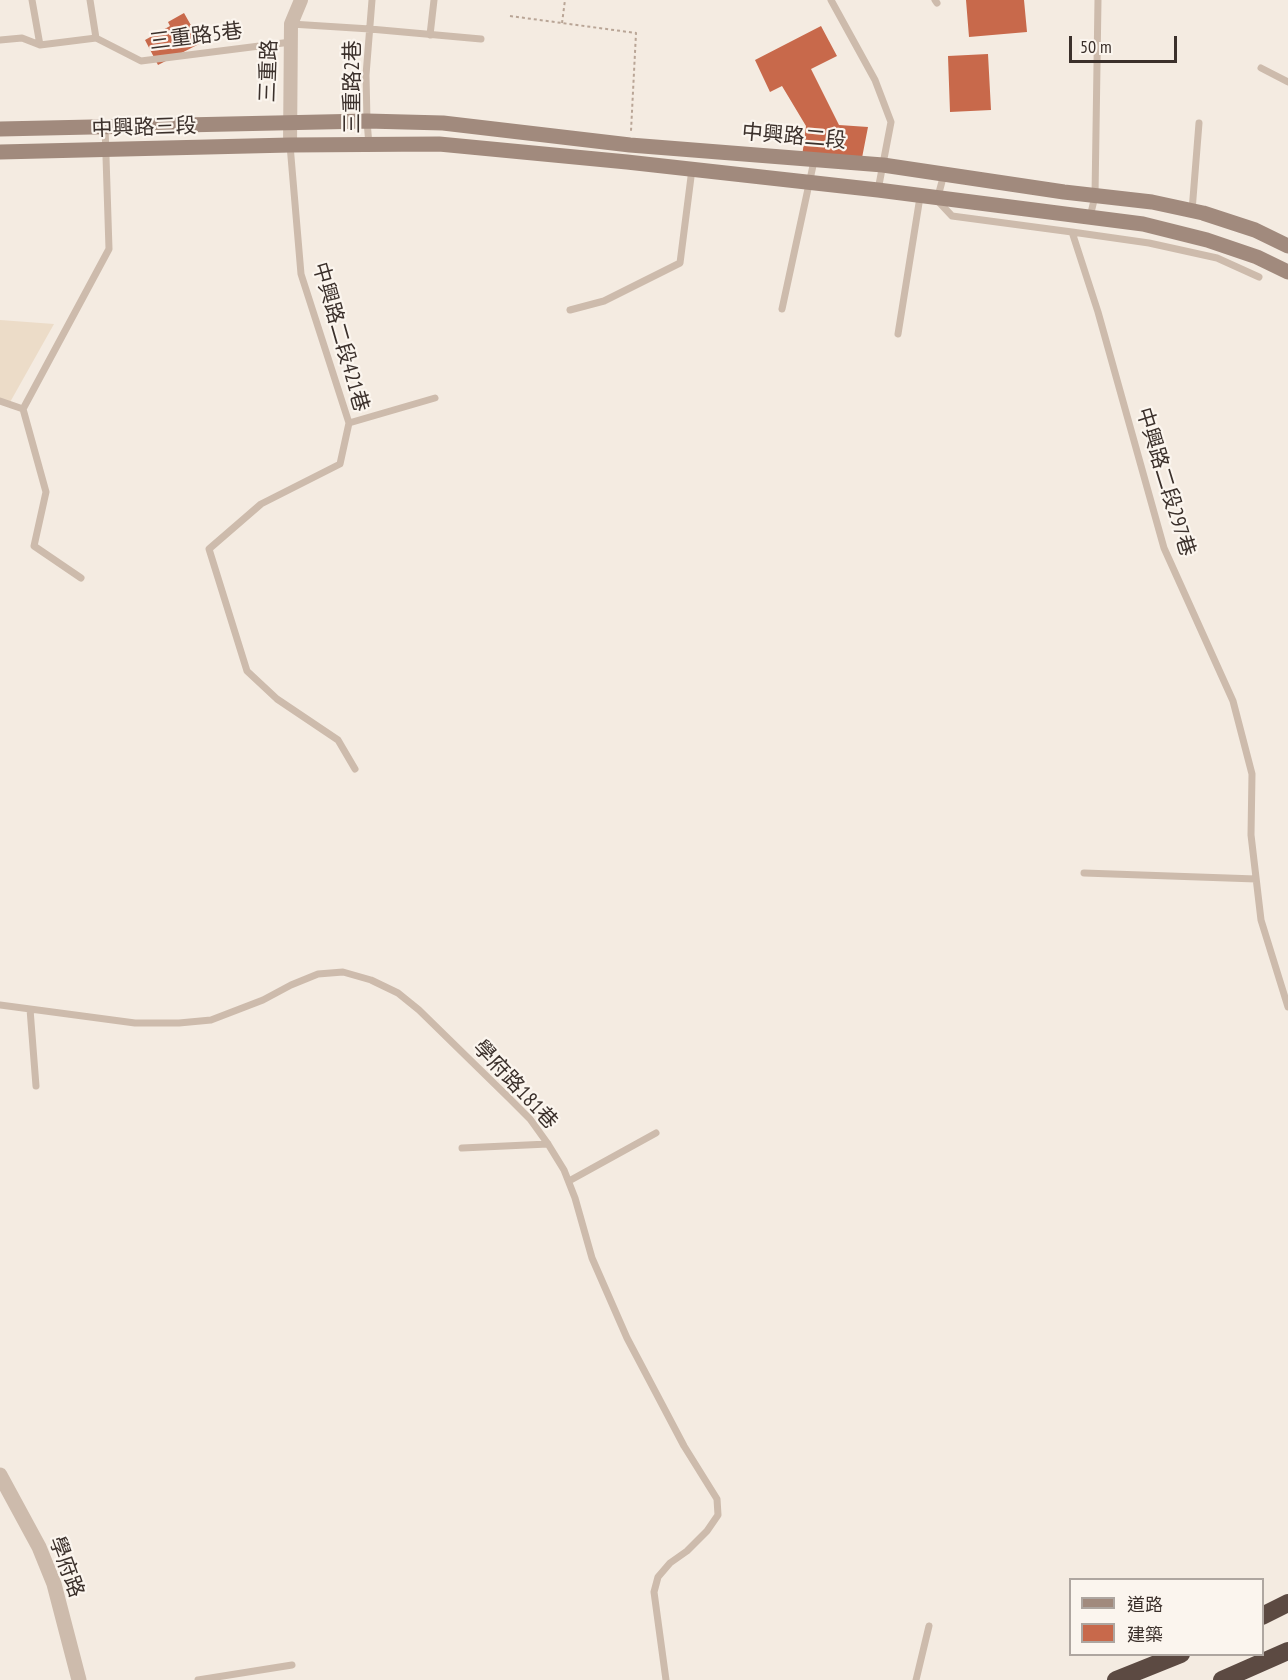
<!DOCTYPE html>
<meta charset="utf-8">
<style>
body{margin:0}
#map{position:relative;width:1288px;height:1680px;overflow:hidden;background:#f4ebe1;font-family:"PT Sans Narrow","Noto Sans TC",sans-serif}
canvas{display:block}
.legend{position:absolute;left:1069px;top:1578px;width:195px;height:78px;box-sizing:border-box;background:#fbf5ee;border:2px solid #aea6a0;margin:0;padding:8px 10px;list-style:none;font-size:18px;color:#3b302b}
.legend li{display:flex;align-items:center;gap:12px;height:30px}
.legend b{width:30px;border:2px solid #aea6a0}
.scale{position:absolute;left:1069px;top:36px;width:108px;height:27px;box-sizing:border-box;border:3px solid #3b302b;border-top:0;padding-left:8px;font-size:18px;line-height:21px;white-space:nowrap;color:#3b302b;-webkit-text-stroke:4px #fbf5ee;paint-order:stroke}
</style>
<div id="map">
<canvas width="1288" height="1680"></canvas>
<ul class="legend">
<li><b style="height:8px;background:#a18a7d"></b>道路</li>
<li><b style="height:16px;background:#c8694b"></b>建築</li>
</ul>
<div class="scale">50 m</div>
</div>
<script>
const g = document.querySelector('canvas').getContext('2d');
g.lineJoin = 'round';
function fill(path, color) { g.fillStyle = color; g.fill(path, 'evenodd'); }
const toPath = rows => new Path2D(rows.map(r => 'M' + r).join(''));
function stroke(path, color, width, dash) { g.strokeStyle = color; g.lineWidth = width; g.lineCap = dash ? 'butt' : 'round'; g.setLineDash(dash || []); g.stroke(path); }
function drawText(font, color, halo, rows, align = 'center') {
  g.font = font + ' "PT Sans Narrow","Noto Sans TC",sans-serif'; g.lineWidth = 4.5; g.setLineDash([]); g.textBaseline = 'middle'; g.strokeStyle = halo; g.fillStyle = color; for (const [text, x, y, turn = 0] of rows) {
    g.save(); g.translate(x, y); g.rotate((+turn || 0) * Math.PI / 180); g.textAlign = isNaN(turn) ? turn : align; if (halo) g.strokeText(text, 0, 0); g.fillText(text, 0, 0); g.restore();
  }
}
fill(toPath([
 [0,320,54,324,9,404,0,401]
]), '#ecdcc8');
fill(toPath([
 [966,0,1024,0,1027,32,969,37],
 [184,13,201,43,158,65,145,40,170,26,168,22],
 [821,26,837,56,811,69,839,125,868,127,861,163,802,157,806,126,782,86,770,92,755,60],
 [988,54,991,110,950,112,948,56]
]), '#c8694b');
stroke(toPath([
 [510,16,636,33,631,131],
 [562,23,565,0]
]), '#b9a596', 2, [3, 3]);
stroke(toPath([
 [32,0,40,45],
 [90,0,96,38],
 [831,0,875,80,891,122,878,190],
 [935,0,937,3],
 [291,24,370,29,481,39],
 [430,35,434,0],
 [0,40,22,38,40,45,96,38,141,61,291,42],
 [1261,68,1288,82],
 [290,145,301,274,349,423,340,464,261,504,209,549,247,671,277,699,338,740,355,769],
 [369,145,367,121,366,75,372,0],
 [944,174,937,200,952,216,1072,232,1098,312,1164,548,1233,701,1252,774,1251,835,1261,920,1288,1007],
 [1192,211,1199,123],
 [1090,217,1095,196,1098,0],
 [1072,232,1149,243,1217,258,1259,277],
 [782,309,814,161],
 [570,310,604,301,680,263,692,169],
 [898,334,920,197],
 [0,401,23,409,109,249,105,126],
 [23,409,46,492,34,546,81,578],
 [349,423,435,398],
 [1084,873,1256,879],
 [0,1005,135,1023,179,1023,211,1020,263,1000,291,985,318,974,343,972,371,980,398,993,419,1010,510,1099,530,1119,548,1144,564,1170,575,1198,592,1258,627,1338,684,1446,717,1499,718,1515,707,1531,687,1551,670,1563,658,1577,654,1592,666,1680],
 [30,1009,36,1086],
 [462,1148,548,1144],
 [569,1181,656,1133],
 [198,1680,292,1665],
 [916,1680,929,1626]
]), '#cdbbac', 7);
stroke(toPath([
 [290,145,291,24,301,0]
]), '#cdbbac', 14);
stroke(toPath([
 [0,1475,39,1547,54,1584,79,1680]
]), '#cdbbac', 15);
stroke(toPath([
 [0,129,367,121,443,123,630,145,883,165,1064,192,1152,202,1203,213,1255,230,1288,246],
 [0,152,290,145,439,144,627,162,878,190,1143,224,1207,240,1257,257,1288,272]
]), '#a18a7d', 15);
stroke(toPath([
 [1262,1616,1288,1603],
 [1116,1680,1181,1654],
 [1222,1680,1288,1651]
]), '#5c4a42', 18);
drawText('21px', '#3b302b', '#fbf5ee', [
 ["三重路5巷",196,37,-7],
 ["三重路",269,71,-88],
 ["三重路2巷",353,87,-90],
 ["中興路三段",144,128,-2],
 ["中興路二段",794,137,5],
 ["中興路二段421巷",340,337,74],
 ["中興路二段297巷",1165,482,73],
 ["學府路181巷",515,1085,47],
 ["學府路",66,1567,70]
]);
</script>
